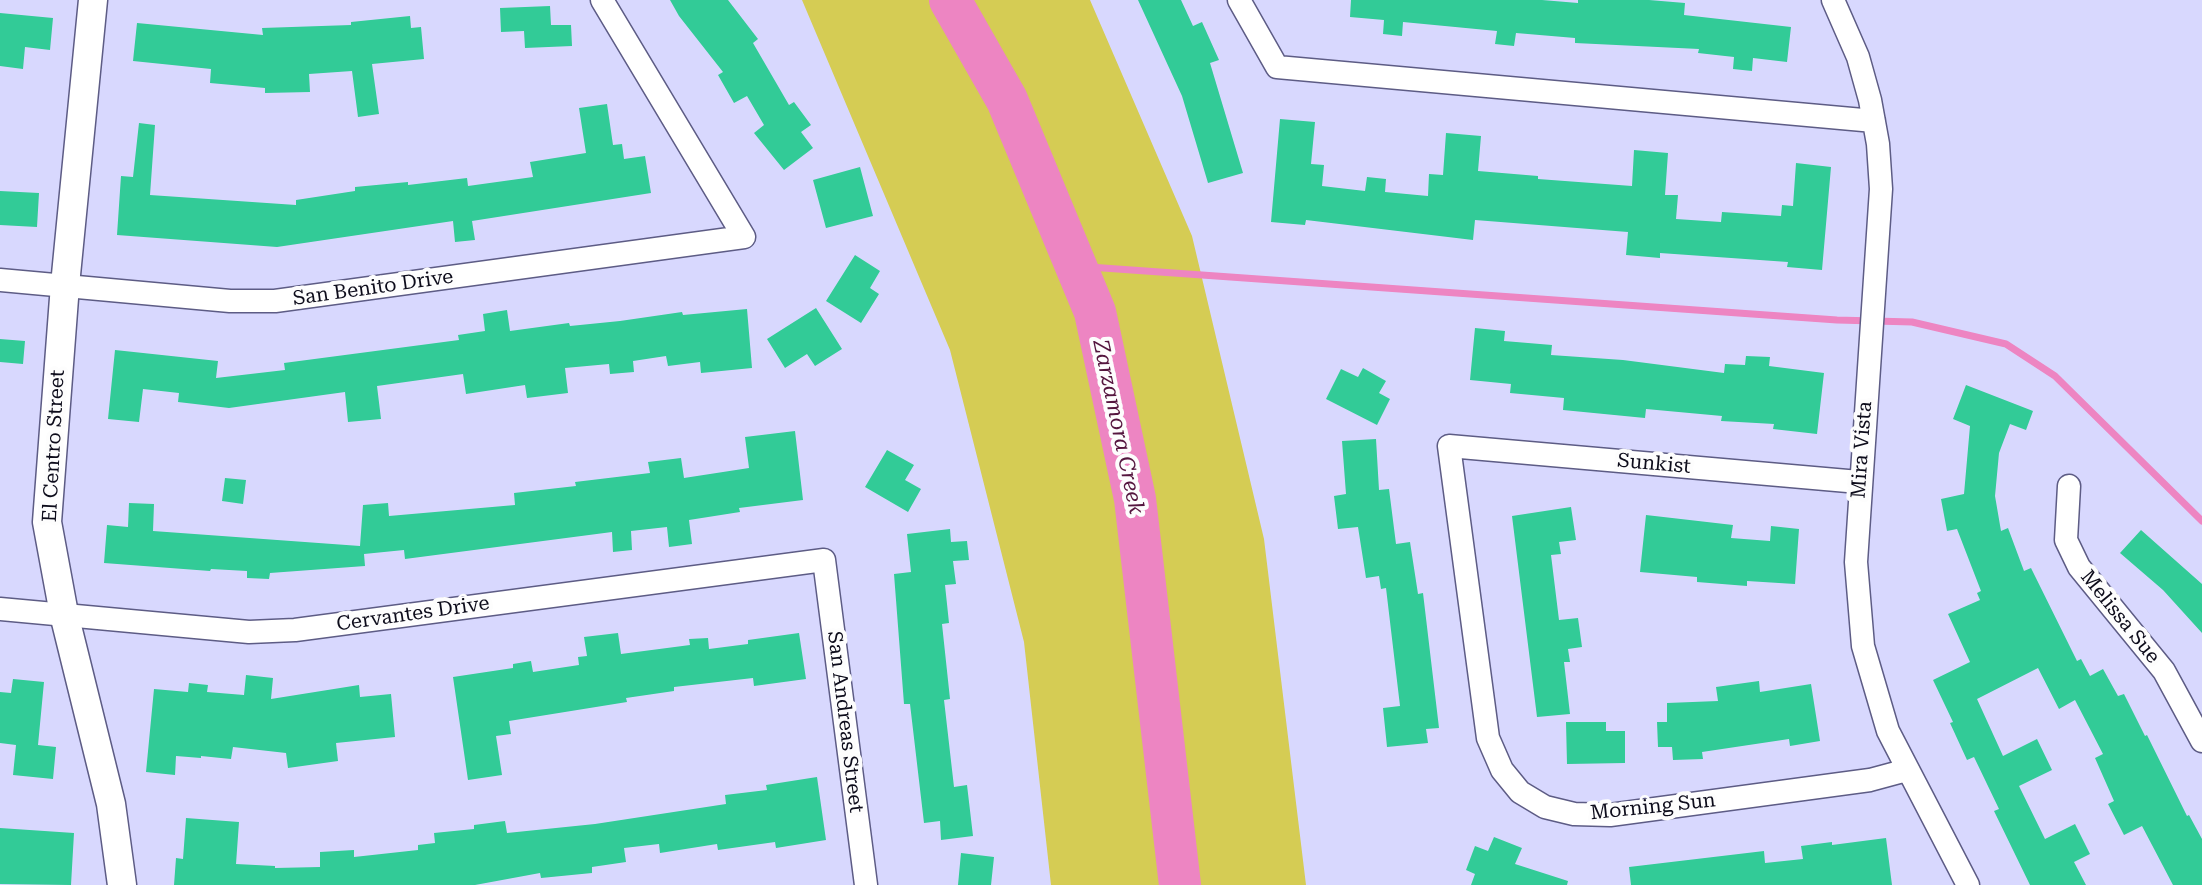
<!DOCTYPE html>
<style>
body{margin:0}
canvas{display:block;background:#d8d8fe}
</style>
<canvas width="2202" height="885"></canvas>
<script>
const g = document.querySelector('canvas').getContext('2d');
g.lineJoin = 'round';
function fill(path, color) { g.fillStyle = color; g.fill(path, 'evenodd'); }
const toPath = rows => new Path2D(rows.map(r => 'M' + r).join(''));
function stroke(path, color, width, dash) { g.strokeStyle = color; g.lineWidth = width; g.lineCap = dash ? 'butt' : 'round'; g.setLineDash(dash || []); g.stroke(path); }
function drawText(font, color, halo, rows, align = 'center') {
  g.font = font + ' "Roboto Serif",serif'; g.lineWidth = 8; g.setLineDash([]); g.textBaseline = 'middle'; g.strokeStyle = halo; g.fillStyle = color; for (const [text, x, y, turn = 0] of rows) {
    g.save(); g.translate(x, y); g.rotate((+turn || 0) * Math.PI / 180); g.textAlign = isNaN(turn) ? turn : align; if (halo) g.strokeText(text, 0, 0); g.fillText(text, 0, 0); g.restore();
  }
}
fill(toPath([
 [802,0,1090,0,1192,236,1264,539,1306,885,1051,885,1024,642,950,350]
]), '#d5cc54');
stroke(toPath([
 [1075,266,1837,320,1912,322,2006,344,2055,376,2202,521]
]), '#ed85c2', 7);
stroke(toPath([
 [950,0,1007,100,1095,312,1135,499,1180,885]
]), '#ed85c2', 42);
fill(toPath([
 [670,0,728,0,758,39,753,43,789,105,794,102,811,125,801,132,813,148,784,170,754,133,764,125,747,96,734,103,718,75,723,72,679,16],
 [1138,0,1181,0,1193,26,1202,22,1219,60,1210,63,1243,173,1208,183,1182,96],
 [1351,0,1542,0,1578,3,1578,0,1649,0,1685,3,1684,15,1791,27,1787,62,1753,58,1752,71,1733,69,1734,57,1698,53,1699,49,1575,43,1575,38,1516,33,1514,46,1495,44,1497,31,1403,22,1402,36,1383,34,1384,20,1350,17],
 [550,6,551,25,571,25,572,46,525,48,524,31,501,32,500,8],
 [0,13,53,18,50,50,25,47,23,69,0,66],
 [410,16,411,28,421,27,424,59,372,64,379,114,358,117,352,71,309,74,310,92,265,93,265,88,210,83,211,69,133,61,137,23,263,35,262,28,351,25,351,22],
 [607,104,613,145,622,144,624,159,645,156,651,193,472,221,475,240,455,242,453,221,277,247,117,235,121,176,133,177,139,123,155,125,150,195,296,205,296,200,355,191,355,187,408,182,408,185,467,178,468,186,533,177,530,162,586,153,579,108],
 [1280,119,1315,122,1311,164,1324,165,1322,186,1365,191,1367,177,1386,179,1385,192,1428,196,1429,174,1443,175,1446,133,1481,136,1478,171,1538,176,1538,179,1632,186,1634,150,1668,153,1665,195,1678,195,1676,219,1721,222,1722,212,1781,216,1782,205,1793,206,1796,163,1831,167,1822,270,1787,267,1788,262,1660,253,1660,258,1626,255,1628,232,1475,220,1473,240,1306,220,1305,225,1271,222],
 [860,167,873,216,826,228,813,180],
 [0,191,39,193,37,227,0,225],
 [855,255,880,271,870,288,879,294,861,323,826,301],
 [816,308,842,349,815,366,807,354,785,368,767,339],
 [747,309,752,368,701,373,700,362,668,366,666,356,633,361,634,372,610,374,609,364,565,368,568,393,527,398,525,385,466,394,463,374,377,386,381,419,348,422,345,392,229,408,178,402,179,393,143,389,139,422,108,419,115,350,218,361,216,378,285,370,284,363,459,340,458,335,485,331,483,314,507,310,510,331,569,323,570,326,620,321,682,312,683,315],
 [1475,328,1505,331,1504,341,1552,345,1551,355,1623,360,1724,373,1725,364,1745,365,1746,356,1770,357,1769,366,1824,373,1817,434,1773,429,1774,424,1721,421,1722,416,1646,409,1645,418,1563,410,1564,398,1510,393,1511,384,1470,380],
 [0,339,25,341,23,364,0,362],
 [1363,368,1386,381,1379,393,1390,399,1377,425,1326,399,1341,369,1358,377],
 [1966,385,2033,411,2026,430,2010,424,1999,453,1995,496,2001,531,2008,528,2024,571,2031,568,2077,661,2081,659,2090,676,2103,669,2118,696,2124,694,2145,736,2147,735,2187,816,2189,815,2202,839,2202,885,2173,885,2142,826,2124,835,2108,804,2114,801,2095,758,2103,754,2075,700,2059,709,2038,668,1977,699,2003,756,2037,739,2052,770,2019,786,2045,839,2075,824,2090,854,2074,862,2086,885,2030,885,1994,811,1999,809,1974,757,1967,760,1950,723,1953,722,1933,680,1970,662,1948,614,1980,600,1977,593,1981,591,1957,529,1947,531,1941,499,1964,494,1970,426,1953,419],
 [795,431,803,500,739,508,740,512,689,520,692,544,669,547,667,527,631,531,632,550,613,552,612,532,405,559,404,550,364,554,365,566,270,573,269,579,247,578,247,571,211,569,210,571,104,563,107,525,128,527,129,503,154,504,153,531,360,546,363,505,388,503,389,516,515,505,514,493,576,486,575,482,650,473,648,462,681,458,684,478,749,468,745,437],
 [1376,439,1379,490,1389,489,1396,544,1410,542,1418,594,1423,593,1439,728,1426,729,1428,743,1387,747,1383,708,1400,706,1386,588,1381,589,1379,576,1366,578,1358,527,1338,529,1334,496,1346,494,1342,441],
 [887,450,914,465,905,480,921,489,908,512,865,487],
 [225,478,246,480,243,504,222,501],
 [1571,507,1576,540,1559,542,1561,554,1551,555,1559,620,1578,618,1582,647,1568,649,1570,662,1564,662,1570,714,1537,717,1512,516],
 [1646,515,1733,525,1731,538,1770,541,1771,526,1799,529,1795,584,1747,581,1747,586,1697,582,1697,577,1640,572],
 [950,529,951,542,967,541,969,560,953,561,956,584,945,585,949,623,942,624,950,699,944,700,954,787,967,785,973,836,941,840,940,821,924,823,910,704,904,704,894,574,911,572,907,534],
 [2141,530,2202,584,2202,633,2163,590,2120,553],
 [618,633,621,654,690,645,689,639,708,638,709,649,748,644,748,640,799,633,806,679,754,686,753,678,674,687,674,691,626,698,627,702,509,721,511,734,496,736,502,775,468,780,453,677,513,668,513,664,531,661,533,672,579,665,578,657,587,656,584,637],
 [246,675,273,678,271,699,359,685,360,697,391,694,395,737,336,743,338,761,288,768,286,753,233,747,231,759,201,756,201,758,176,756,175,775,146,772,154,689,188,692,189,683,208,685,207,692,244,695],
 [13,679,44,682,38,745,56,747,53,779,13,775,16,745,0,743,0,692,11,693],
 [1759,681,1760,692,1811,684,1820,741,1790,746,1789,739,1702,752,1703,759,1673,760,1672,747,1658,747,1657,722,1667,722,1667,703,1718,701,1716,687],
 [1566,722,1606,722,1606,731,1625,731,1625,763,1567,764],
 [817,777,826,840,776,848,775,842,718,850,717,844,660,853,659,844,624,848,626,862,592,867,592,873,541,878,540,873,475,885,174,885,176,858,183,859,186,818,239,822,236,864,275,866,275,868,320,867,320,852,354,850,354,857,418,850,418,845,435,843,434,833,474,829,474,825,505,821,507,833,595,824,726,804,725,795,767,790,766,785],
 [0,828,74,833,71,885,0,884],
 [1494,837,1522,848,1515,864,1568,881,1567,885,1471,885,1475,874,1466,870,1475,846,1488,851],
 [1886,838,1892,885,1631,885,1629,867,1764,851,1765,863,1803,859,1801,846,1832,842,1832,845],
 [961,853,994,857,991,885,958,885]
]), '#32cb97');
const minor = toPath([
 [1239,0,1277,67,1874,121],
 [1833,0,1858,57,1870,100,1878,144,1881,189,1856,562,1863,646,1888,731,1968,885],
 [0,280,230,301,275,301,744,237,602,0],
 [1859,482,1449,446,1488,738,1502,770,1520,792,1545,807,1574,814,1610,815,1870,780,1907,770],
 [2069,486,2066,540,2079,567,2164,671,2202,741],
 [0,609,249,632,295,630,824,560,866,885]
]);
const tertiary = toPath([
 [93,0,65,285,47,522,64,614,111,804,122,885]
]);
stroke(minor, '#5d5c85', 25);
stroke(tertiary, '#5d5c85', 31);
stroke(minor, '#fff', 22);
stroke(tertiary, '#fff', 28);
drawText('20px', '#0d0c1b', '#fdfdfd', [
 ["San Benito Drive",373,288,-8],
 ["El Centro Street",54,446,-87],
 ["Mira Vista",1862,450,-86],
 ["Sunkist",1654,464,5],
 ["Cervantes Drive",413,614,-8],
 ["Melissa Sue",2120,617,51],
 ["San Andreas Street",845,722,83],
 ["Morning Sun",1653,807,-6]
]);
drawText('italic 22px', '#55163f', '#fdfdfd', [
 ["Zarzamora Creek",1118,427,78]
]);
</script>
